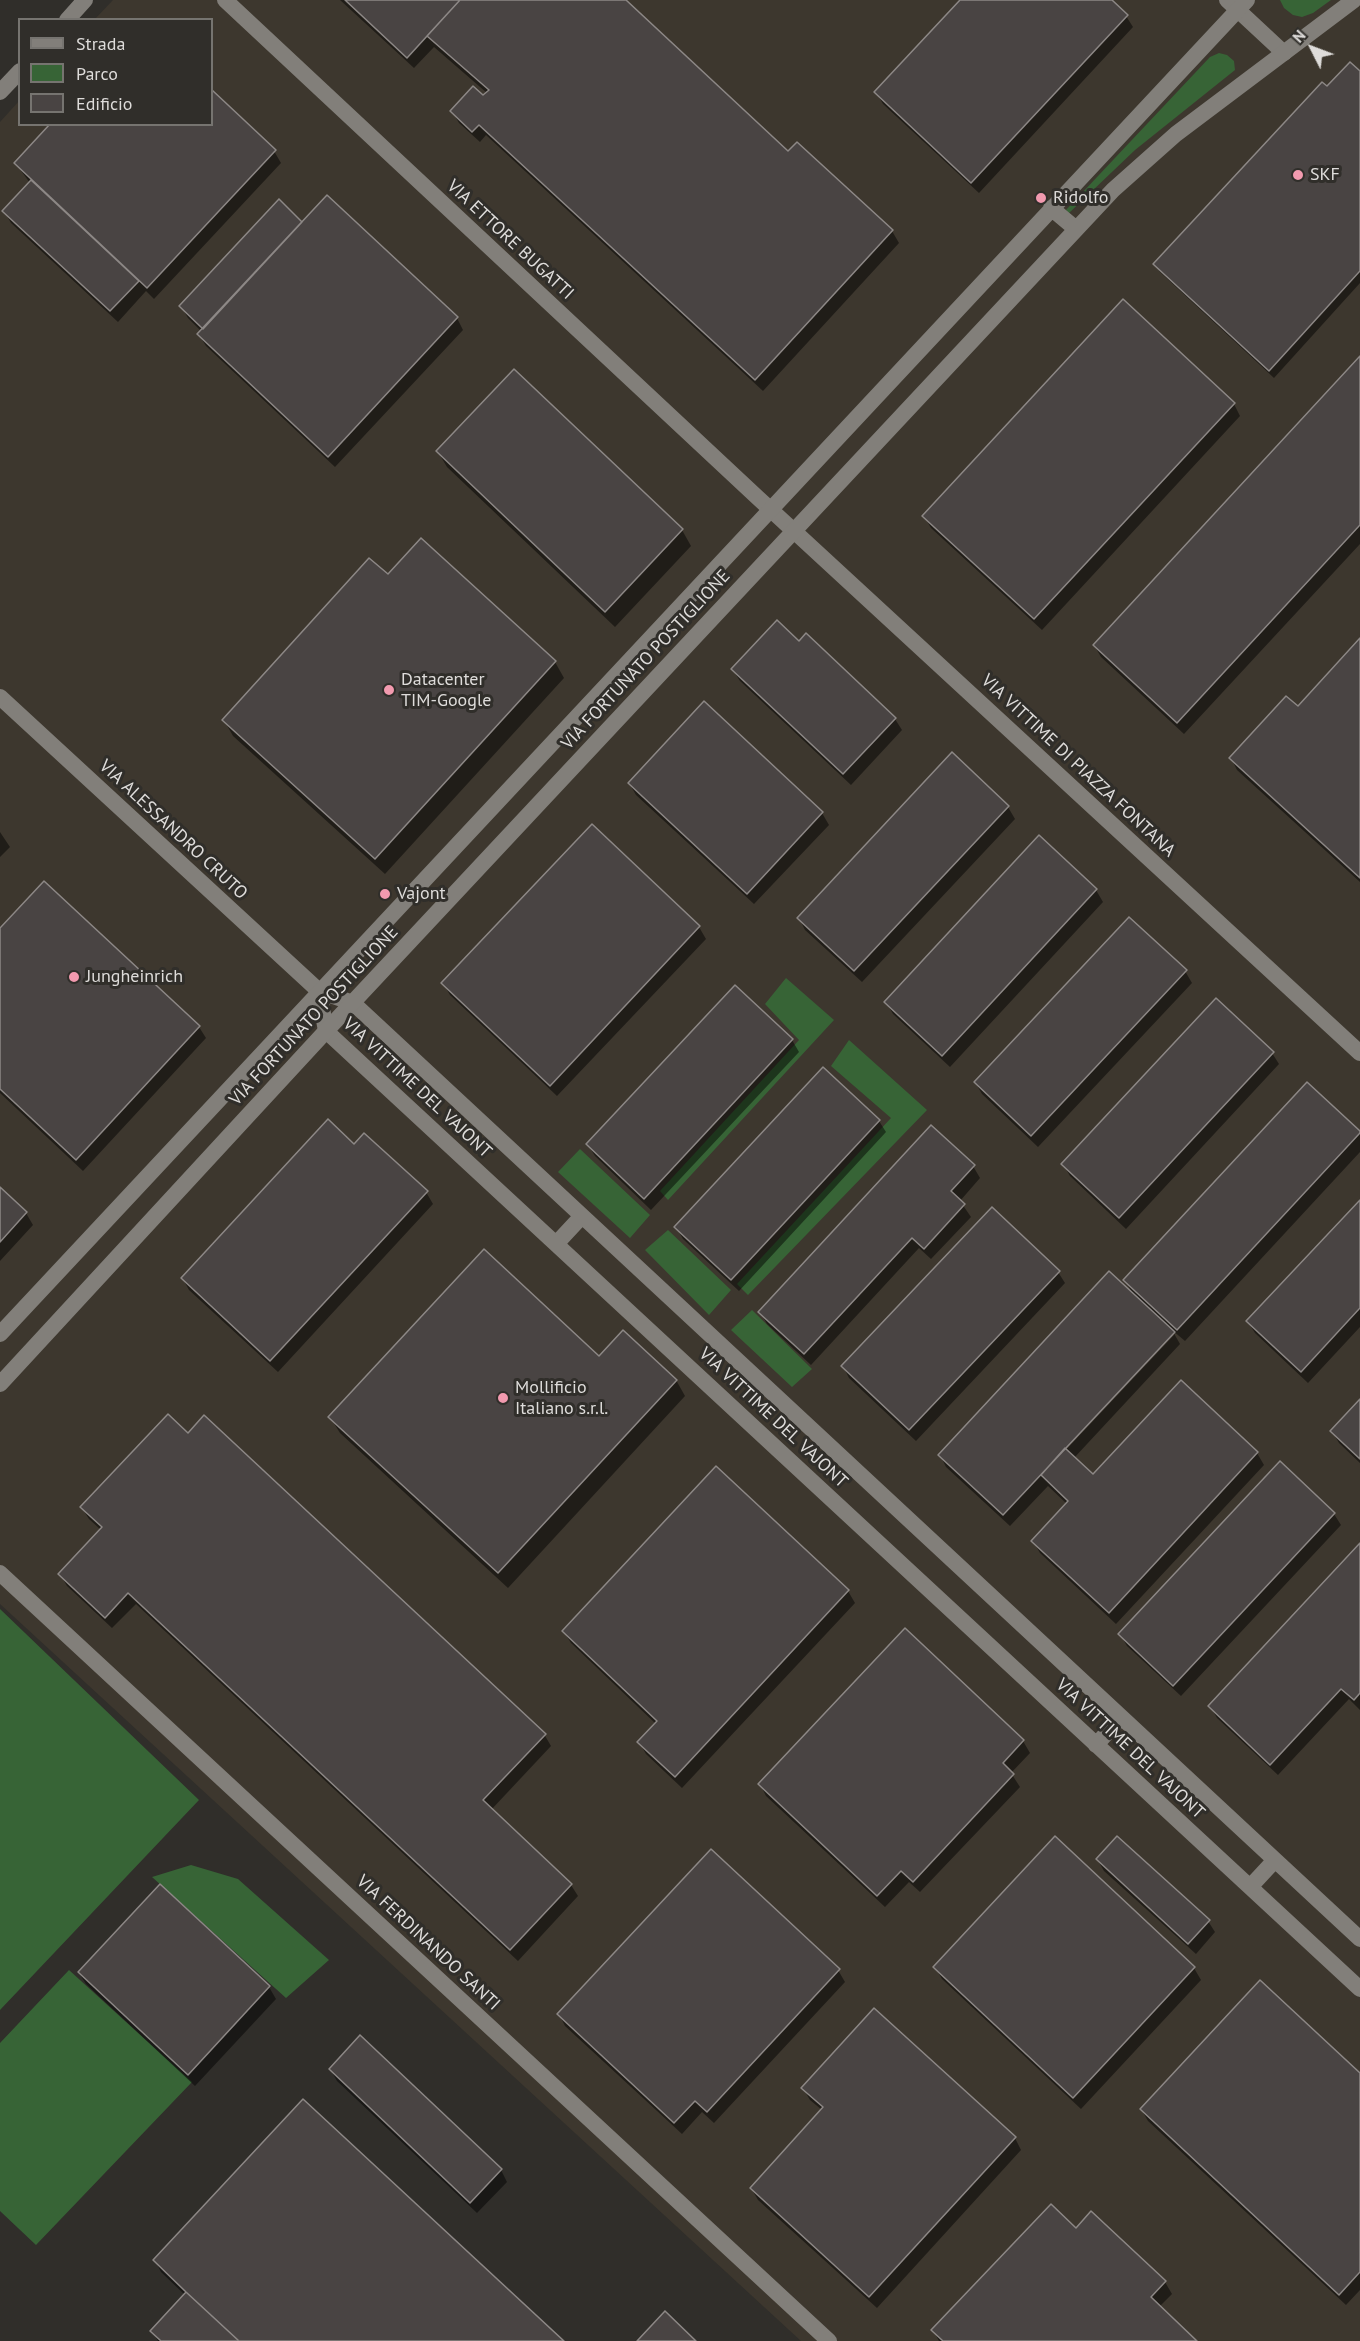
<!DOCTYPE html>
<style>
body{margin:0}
#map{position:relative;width:1360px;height:2341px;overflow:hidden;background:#302e2a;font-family:"PT Sans",sans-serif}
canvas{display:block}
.legend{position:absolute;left:18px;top:18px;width:195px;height:108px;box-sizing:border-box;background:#302e2a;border:2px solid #767470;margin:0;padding:8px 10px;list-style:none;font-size:18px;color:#dedcda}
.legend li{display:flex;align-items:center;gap:12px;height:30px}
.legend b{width:30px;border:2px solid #767470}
.north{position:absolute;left:1282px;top:18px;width:60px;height:60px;-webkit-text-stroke:4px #302e2a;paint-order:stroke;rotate:312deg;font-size:16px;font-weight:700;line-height:24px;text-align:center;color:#dedcda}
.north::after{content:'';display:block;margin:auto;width:21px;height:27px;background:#dedcda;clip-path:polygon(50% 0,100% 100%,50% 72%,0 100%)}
</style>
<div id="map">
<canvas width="1360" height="2341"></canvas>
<ul class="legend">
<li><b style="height:8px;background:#827f7a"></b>Strada</li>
<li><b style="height:16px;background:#376436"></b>Parco</li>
<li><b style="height:16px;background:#494443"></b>Edificio</li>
</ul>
<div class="north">N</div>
</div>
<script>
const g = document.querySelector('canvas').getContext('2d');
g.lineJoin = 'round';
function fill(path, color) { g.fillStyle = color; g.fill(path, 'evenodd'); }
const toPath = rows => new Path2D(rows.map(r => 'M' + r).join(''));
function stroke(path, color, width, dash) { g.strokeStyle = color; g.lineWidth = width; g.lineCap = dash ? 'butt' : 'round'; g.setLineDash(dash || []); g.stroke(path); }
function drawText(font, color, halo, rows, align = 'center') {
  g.font = font + ' "PT Sans",sans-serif'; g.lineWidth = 6; g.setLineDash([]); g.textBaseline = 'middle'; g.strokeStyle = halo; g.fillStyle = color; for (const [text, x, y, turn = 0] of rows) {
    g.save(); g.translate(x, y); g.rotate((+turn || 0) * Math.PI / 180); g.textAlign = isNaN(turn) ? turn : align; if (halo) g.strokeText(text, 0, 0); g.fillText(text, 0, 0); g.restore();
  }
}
fill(toPath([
 [113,0,1360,0,1360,2341,801,2341,0,1604,0,122,19,101,20,124,212,124,212,20,95,19]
]), '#3d372e');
fill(toPath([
 [1280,0,1331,0,1313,13,1302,17,1293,15,1284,8],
 [1219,53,1227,55,1234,61,1235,70,1135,150,1069,213,1066,210,1210,57],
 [786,978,834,1020,668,1200,660,1191,799,1040,765,1004],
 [849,1040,927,1110,748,1295,737,1284,891,1118,831,1066],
 [580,1149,650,1215,630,1238,558,1172],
 [668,1230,731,1290,709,1315,645,1250],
 [752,1310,812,1369,792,1387,731,1330],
 [0,1609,199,1800,0,2010],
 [191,1865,238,1879,329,1960,286,1998,152,1877],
 [69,1970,192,2082,36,2245,0,2211,0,2043]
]), '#376436');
fill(toPath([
 [340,0,623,0,788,153,892,231,899,243,763,391,486,135,480,142,459,123,452,111,483,98,487,93,434,47,414,68],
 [962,0,1110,0,1126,16,1133,27,979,193,883,104,876,92],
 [1360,73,1360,283,1274,378,1160,272,1155,265,1327,88],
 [212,92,274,151,281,163,154,299,146,291,118,322,11,223,4,211,30,183,16,164,212,124],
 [303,224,457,318,463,330,335,467,206,346,199,335,202,332,188,318,181,306],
 [1360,358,1360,544,1184,734,1101,657,1094,645],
 [514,371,682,530,691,546,615,627,447,467,438,452],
 [1234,404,1240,416,1042,630,931,528,924,516],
 [388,577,555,662,564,678,385,874,233,736,224,720],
 [1360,640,1360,882,1237,770,1231,758,1298,708],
 [800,643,895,719,902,730,851,785,740,681,733,670],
 [952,754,1008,807,1015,819,862,982,805,930,799,918],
 [629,783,822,813,829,825,754,904,636,795],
 [592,826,699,927,706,939,557,1096,450,995,443,983],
 [0,832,10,847,0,857],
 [1096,890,1103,902,950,1067,893,1014,886,1002],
 [0,930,199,1027,206,1038,83,1171,0,1093],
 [1185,971,1192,983,1038,1147,982,1094,975,1082],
 [735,987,792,1040,799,1052,651,1210,595,1156,588,1145],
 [1272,1053,1279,1064,1126,1229,1070,1176,1063,1164],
 [1307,1084,1360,1133,1360,1152,1185,1341,1172,1330,1180,1344,1074,1458,1093,1476,1257,1453,1264,1465,1116,1624,1040,1553,1033,1541,1067,1504,1048,1486,1010,1526,946,1467,940,1455,1133,1294,1125,1280],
 [1172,1333,1174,1335,1061,1455,1059,1453],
 [879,1121,886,1132,739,1291,683,1239,676,1227],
 [354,1146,426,1192,433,1204,278,1372,189,1290,183,1279],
 [973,1166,980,1178,960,1201,971,1217,931,1259,919,1248,811,1365,767,1324,760,1312],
 [0,1189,26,1213,33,1225,0,1261],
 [1360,1202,1360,1327,1308,1383,1255,1333,1248,1322],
 [1058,1272,1065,1283,916,1441,849,1378,843,1366],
 [600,1358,676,1380,685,1396,508,1588,340,1433,330,1417],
 [1360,1401,1360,1463,1339,1443,1332,1431],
 [716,1468,848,1591,855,1603,682,1788,646,1754,639,1742,656,1724,571,1643,564,1632],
 [82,1508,544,1734,551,1746,491,1810,571,1885,578,1896,518,1961,136,1604,112,1628,67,1586,60,1574,101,1530,89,1519],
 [1334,1514,1341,1525,1181,1696,1127,1646,1120,1634],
 [1360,1545,1360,1710,1349,1699,1278,1775,1217,1718,1210,1706],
 [1023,1741,1030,1753,1011,1773,1020,1787,920,1892,909,1882,885,1907,766,1796,760,1784],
 [1055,1838,1194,1968,1201,1980,1081,2109,942,1979,935,1967],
 [1097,1859,1208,1921,1215,1932,1196,1954,1104,1871],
 [160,1886,269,1987,276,1999,195,2086,86,1984,79,1973],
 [838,1970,845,1982,714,2123,702,2112,682,2134,565,2026,559,2014],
 [330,2069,501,2170,507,2182,477,2213,337,2081],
 [1360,2075,1360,2290,1346,2305,1148,2121,1141,2109],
 [803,2088,1015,2138,1021,2150,877,2308,758,2200,751,2188,822,2110,810,2100],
 [1091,2213,1165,2282,1172,2294,1159,2307,1195,2341,939,2341,933,2330,1076,2230],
 [155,2260,562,2341,158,2341,152,2331,185,2295,161,2272]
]), '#0007');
const building = toPath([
 [345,0,460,0,407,58,345,0],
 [460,0,626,0,788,151,797,142,893,230,755,380,479,125,472,132,450,111,473,86,483,95,489,90,427,36,460,0],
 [960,0,1112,0,1128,15,971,183,874,92,960,0],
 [1350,62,1360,71,1360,271,1269,371,1153,264,1322,82,1327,86,1350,62],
 [212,90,276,150,147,288,14,163,50,124,212,124,212,90],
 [31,180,139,281,110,311,2,211,31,180],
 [327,195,458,317,328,457,197,334,327,195],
 [279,199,302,222,203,329,179,306,279,199],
 [1123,299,1235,403,1034,619,922,516,1123,299],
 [1360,356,1360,525,1177,723,1093,645,1360,356],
 [514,369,683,529,605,612,436,451,514,369],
 [421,538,556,661,375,859,222,720,369,558,388,574,421,538],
 [777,620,799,641,806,633,896,718,843,774,731,669,777,620],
 [1360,638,1360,878,1229,758,1286,696,1298,706,1360,638],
 [704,701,823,812,747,894,628,783,704,701],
 [952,752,1009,806,854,971,797,918,952,752],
 [592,824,700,926,550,1086,441,983,592,824],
 [1039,835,1097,889,942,1056,884,1002,1039,835],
 [44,881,200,1026,76,1160,0,1089,0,928,44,881],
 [1129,917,1187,970,1031,1136,974,1082,1129,917],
 [735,985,793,1039,644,1199,586,1144,735,985],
 [1216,998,1274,1052,1119,1218,1061,1164,1216,998],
 [823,1067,880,1120,731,1280,674,1227,823,1067],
 [1307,1082,1360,1131,1360,1133,1177,1330,1123,1280,1307,1082],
 [328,1119,354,1144,364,1133,428,1191,270,1361,181,1278,328,1119],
 [931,1125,975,1165,951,1191,965,1204,924,1249,912,1238,804,1354,758,1312,931,1125],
 [0,1187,27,1212,0,1242,0,1187],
 [1360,1200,1360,1308,1301,1372,1246,1321,1360,1200],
 [992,1207,1060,1271,909,1430,841,1366,992,1207],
 [484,1249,599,1356,623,1330,677,1380,498,1573,328,1417,484,1249],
 [1109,1271,1175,1332,1003,1515,938,1455,1109,1271],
 [1181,1380,1258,1452,1109,1613,1031,1541,1068,1501,1041,1475,1065,1448,1093,1474,1181,1380],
 [1360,1399,1360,1459,1330,1431,1360,1399],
 [168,1414,188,1433,204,1415,546,1734,483,1800,572,1884,510,1950,128,1593,105,1618,58,1574,102,1527,80,1507,168,1414],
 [1280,1461,1335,1513,1173,1686,1118,1634,1280,1461],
 [716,1466,849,1590,675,1777,637,1742,657,1721,562,1631,716,1466],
 [1360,1543,1360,1693,1354,1700,1341,1689,1270,1765,1208,1706,1360,1543],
 [905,1628,1024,1740,1003,1763,1014,1774,913,1882,901,1871,877,1896,758,1784,905,1628],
 [1055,1836,1195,1967,1073,2098,933,1967,1055,1836],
 [1117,1836,1210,1920,1188,1944,1096,1859,1117,1836],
 [711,1849,840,1969,707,2112,695,2101,674,2123,557,2014,711,1849],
 [160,1884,270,1986,188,2075,78,1972,160,1884],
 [1260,1980,1360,2073,1360,2272,1339,2295,1140,2109,1260,1980],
 [874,2008,1016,2137,869,2297,750,2188,823,2107,801,2088,874,2008],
 [360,2035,502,2169,470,2203,329,2069,360,2035],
 [303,2099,564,2341,239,2341,186,2292,153,2260,303,2099],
 [1051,2204,1076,2228,1091,2211,1166,2281,1151,2297,1197,2341,943,2341,931,2330,1051,2204],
 [186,2292,239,2341,161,2341,150,2331,186,2292],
 [665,2311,696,2341,637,2341,665,2311]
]);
fill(building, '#494443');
stroke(building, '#8d8886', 1.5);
stroke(toPath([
 [225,0,757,497,1360,1053],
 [1227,0,1284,53],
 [67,20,85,0],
 [0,92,20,71],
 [0,697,319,991,353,1003,1360,1939],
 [319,991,326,1031,1360,1989],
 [556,1244,582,1216],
 [0,1573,829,2341],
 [1096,1745,1121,1717],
 [1250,1887,1275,1860]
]), '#827f7a', 16);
stroke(toPath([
 [1051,208,1076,229],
 [0,1334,1247,0],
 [0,1384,326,1031,1113,190,1176,134,1354,0]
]), '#827f7a', 16);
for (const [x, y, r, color] of [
 [1298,175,6,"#f29aaf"],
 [1041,198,6,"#f29aaf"],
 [389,690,6,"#f29aaf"],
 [385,894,6,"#f29aaf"],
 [74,977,6,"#f29aaf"],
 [503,1398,6,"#f29aaf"]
]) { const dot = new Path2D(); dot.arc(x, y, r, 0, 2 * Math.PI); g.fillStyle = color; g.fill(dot); stroke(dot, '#302e2a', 2); }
drawText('18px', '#dedcda', '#302e2a', [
 ["SKF",1310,175],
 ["Ridolfo",1053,198],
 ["Datacenter",401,680],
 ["TIM-Google",401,701],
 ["Vajont",397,894],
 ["Jungheinrich",86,977],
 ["Mollificio",515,1388],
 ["Italiano s.r.l.",515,1409]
], 'left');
drawText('18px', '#dedcda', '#302e2a', [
 ["VIA ETTORE BUGATTI",510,240,43],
 ["VIA FORTUNATO POSTIGLIONE",646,660,-47],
 ["VIA VITTIME DI PIAZZA FONTANA",1078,766,43],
 ["VIA ALESSANDRO CRUTO",173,830,43],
 ["VIA FORTUNATO POSTIGLIONE",314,1016,-47],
 ["VIA VITTIME DEL VAJONT",417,1088,43],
 ["VIA VITTIME DEL VAJONT",773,1418,43],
 ["VIA VITTIME DEL VAJONT",1130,1749,43],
 ["VIA FERDINANDO SANTI",428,1943,43]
]);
</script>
